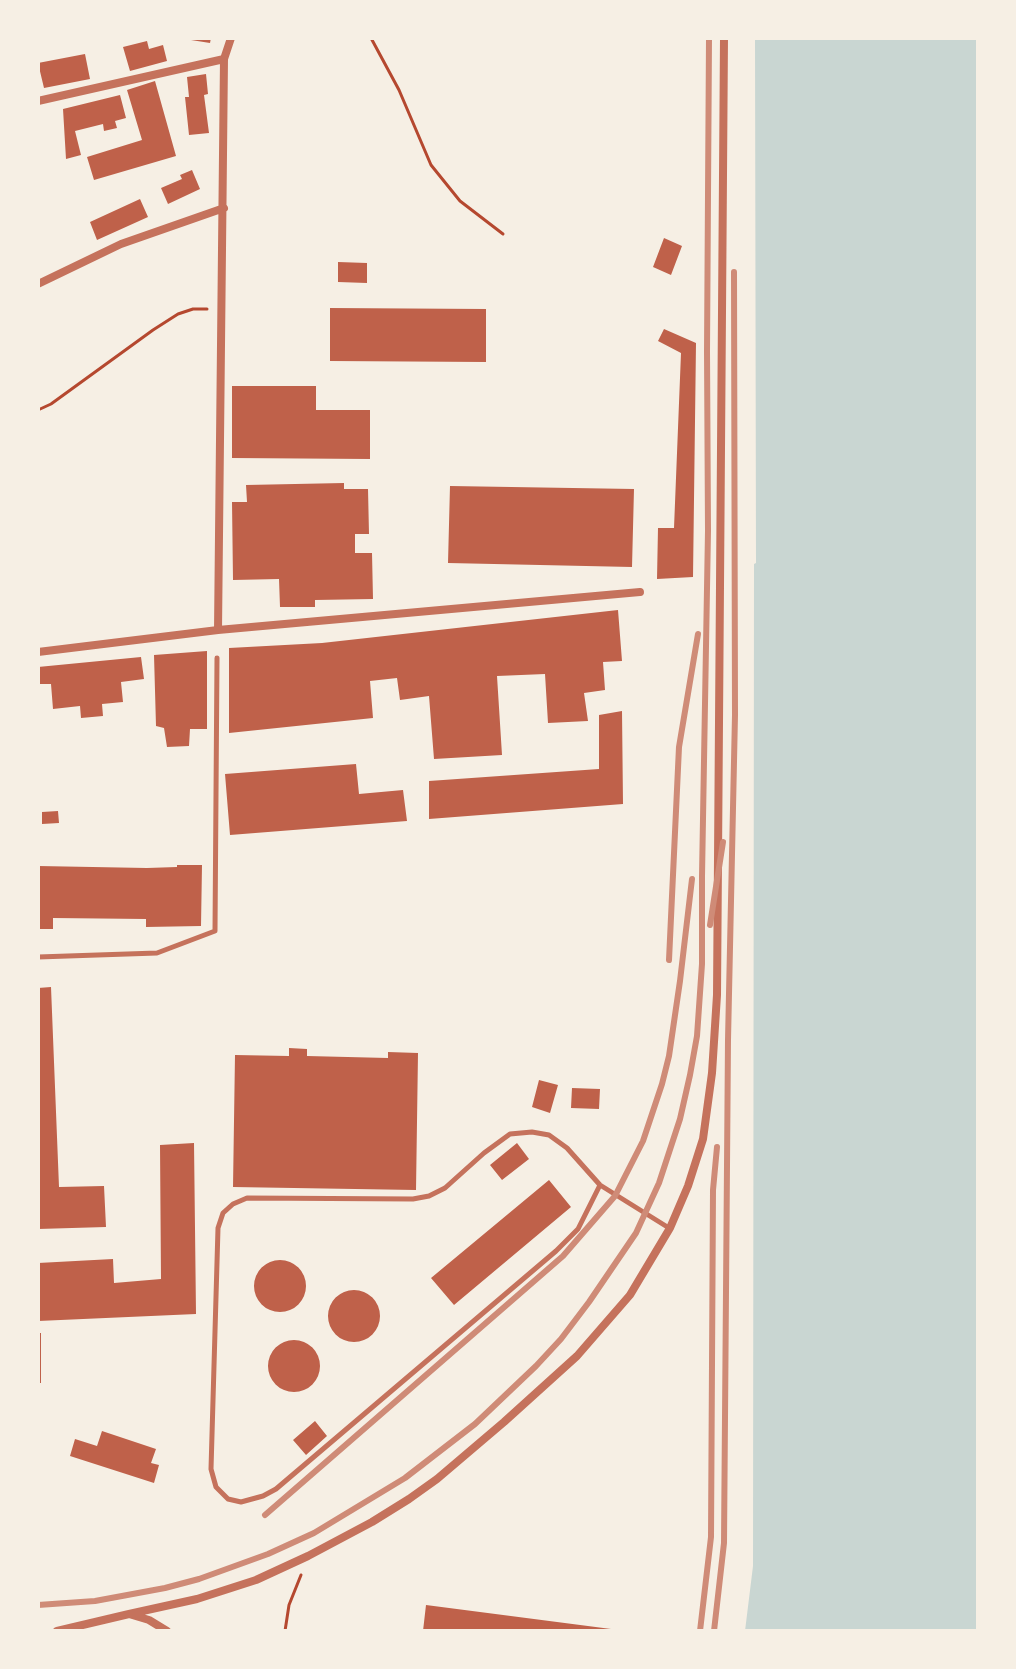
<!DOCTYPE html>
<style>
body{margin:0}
#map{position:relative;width:1016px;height:1669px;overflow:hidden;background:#f6efe4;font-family:Overpass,sans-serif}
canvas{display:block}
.frame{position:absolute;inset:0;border:40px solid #f6efe4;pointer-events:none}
</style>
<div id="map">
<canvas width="1016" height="1669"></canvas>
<div class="frame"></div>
</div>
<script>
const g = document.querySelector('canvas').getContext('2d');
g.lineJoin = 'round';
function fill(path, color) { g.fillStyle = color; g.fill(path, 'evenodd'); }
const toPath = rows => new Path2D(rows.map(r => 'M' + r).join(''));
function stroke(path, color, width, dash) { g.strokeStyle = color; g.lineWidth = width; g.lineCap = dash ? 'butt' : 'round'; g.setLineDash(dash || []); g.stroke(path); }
fill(toPath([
 [755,38,978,38,978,1631,745,1631,753,1566,754,564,756,563]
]), '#c9d6d2');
fill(toPath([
 [192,38,211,38,210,43,191,40],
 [147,41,149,49,163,45,167,61,130,71,123,47],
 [85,54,90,79,44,88,38,63],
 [206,74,208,94,204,95,209,133,189,135,185,97,189,97,187,77],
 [155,81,176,156,94,180,87,157,142,140,127,90],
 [120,95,126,118,115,121,117,128,104,131,103,124,75,131,81,155,66,159,63,109],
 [192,170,200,189,168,204,161,188,182,179,180,175],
 [140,199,148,217,97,240,90,222],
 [664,238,682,246,671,275,653,267],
 [338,262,367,263,367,283,338,282],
 [330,308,486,309,486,362,330,361],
 [664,329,696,343,693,577,657,579,658,528,674,528,681,353,658,341],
 [232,386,316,386,316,410,370,410,370,459,232,458],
 [344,483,344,489,368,489,369,534,355,534,355,553,372,553,373,599,315,600,315,607,280,607,279,579,233,580,232,502,247,502,246,485],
 [450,486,634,489,632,567,448,563],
 [618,610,622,661,603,662,605,690,584,693,588,721,548,723,545,674,497,676,502,755,434,759,429,696,400,700,397,678,370,681,373,718,229,733,229,648,322,643],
 [207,651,207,729,190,729,189,746,167,747,164,728,156,726,154,655],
 [141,657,144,679,121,682,123,702,102,704,103,716,81,718,80,706,53,709,51,684,38,684,38,667],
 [622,711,623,804,429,819,429,781,599,769,599,715],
 [356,764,359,794,403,790,407,821,230,835,225,774],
 [58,811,59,823,42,824,42,812],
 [177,865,202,865,201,926,146,927,146,919,53,918,53,929,38,929,38,866,147,868,177,867],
 [51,987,59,1187,104,1186,106,1227,38,1229,38,988],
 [289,1048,307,1049,307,1056,388,1058,388,1052,418,1053,416,1190,233,1187,235,1055,289,1056],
 [539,1080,558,1085,550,1113,532,1107],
 [572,1088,600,1089,599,1109,571,1108],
 [194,1143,196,1314,38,1321,38,1263,113,1259,114,1283,161,1279,160,1145],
 [517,1143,529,1159,502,1180,490,1165],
 [549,1180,571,1207,454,1305,431,1278],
 '254 1286a26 26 0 1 1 52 0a26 26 0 1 1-52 0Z',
 '328 1316a26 26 0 1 1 52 0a26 26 0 1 1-52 0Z',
 [38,1333,41,1333,41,1383,38,1383],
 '268 1366a26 26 0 1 1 52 0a26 26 0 1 1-52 0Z',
 [315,1421,327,1436,306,1455,293,1440],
 [102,1431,156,1449,151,1463,159,1465,154,1483,70,1456,75,1439,97,1446],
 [426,1605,611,1629,611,1631,423,1631]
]), '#bf614a');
stroke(toPath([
 [371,38,399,90,431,165,460,201,503,234],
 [38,410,51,404,153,330,178,314,193,309,207,309],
 [285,1631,289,1605,301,1575]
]), '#b5482f', 3);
stroke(toPath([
 [38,957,157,953,215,931,217,658],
 [600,1185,578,1229,556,1251,276,1489,263,1496,241,1502,228,1499,216,1487,211,1469,218,1228,223,1213,233,1204,247,1198,413,1199,429,1196,445,1188,484,1153,510,1134,532,1132,549,1135,567,1148,600,1185,669,1228]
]), '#c5725c', 5);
stroke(toPath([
 [38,101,224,59],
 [38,284,121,244,224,208],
 [218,630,224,59,231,38],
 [38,652,218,630,640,592],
 [129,1614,197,1599,256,1580,308,1556,372,1522,409,1499,437,1479,504,1422,577,1356,630,1295,670,1228,688,1186,703,1139,712,1073,717,995,724,38],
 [57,1631,129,1614,149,1620,167,1631]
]), '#c5725c', 8);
stroke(toPath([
 [710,925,723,842],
 [669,960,679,747,698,634],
 [265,1515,563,1256,615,1196,643,1141,662,1084,669,1056,680,981,692,879],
 [38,1605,95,1601,165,1588,199,1579,268,1554,314,1533,405,1478,475,1424,536,1366,561,1339,589,1302,636,1233,659,1183,680,1119,690,1075,697,1036,702,964,702,876,708,531,707,351,709,38],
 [700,1631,711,1537,713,1190,717,1147],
 [714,1631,724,1543,728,1040,735,715,734,272]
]), '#cf8b77', 6);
</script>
